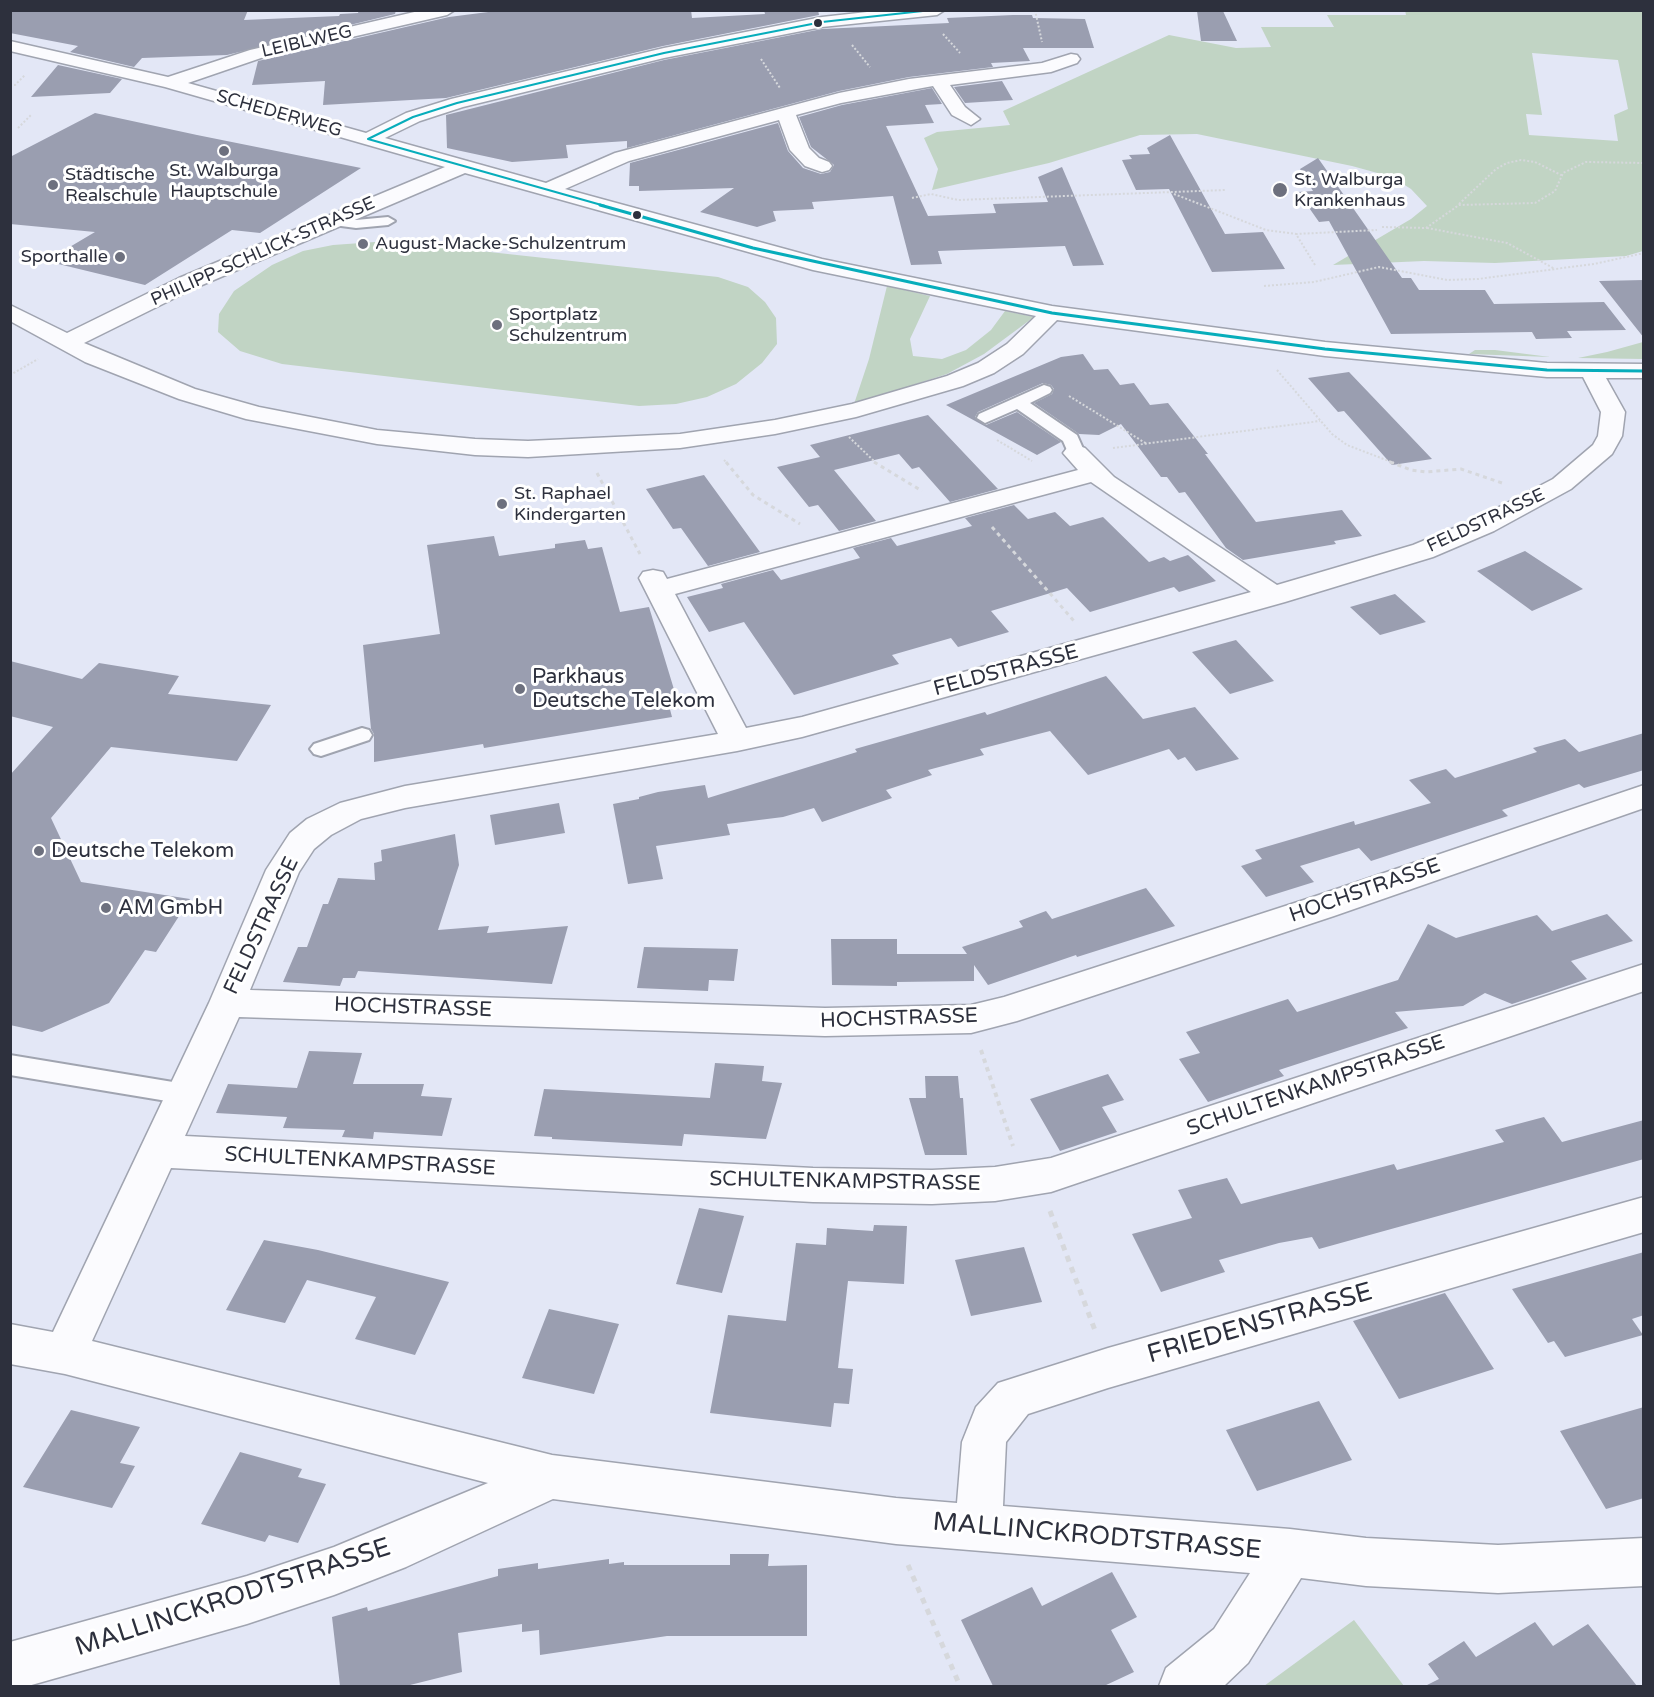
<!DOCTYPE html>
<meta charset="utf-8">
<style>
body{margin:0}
#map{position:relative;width:1654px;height:1697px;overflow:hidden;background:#e3e7f6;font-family:"Varela Round",sans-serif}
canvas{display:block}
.frame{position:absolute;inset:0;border:12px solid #2d303d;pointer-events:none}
</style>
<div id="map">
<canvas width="1654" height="1697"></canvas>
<div class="frame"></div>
</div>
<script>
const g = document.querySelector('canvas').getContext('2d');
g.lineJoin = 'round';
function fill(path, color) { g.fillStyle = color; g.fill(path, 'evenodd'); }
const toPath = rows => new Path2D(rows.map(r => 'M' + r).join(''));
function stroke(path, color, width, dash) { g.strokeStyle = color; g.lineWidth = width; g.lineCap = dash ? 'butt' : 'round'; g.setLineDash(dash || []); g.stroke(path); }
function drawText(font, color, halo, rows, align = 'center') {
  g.font = font + ' "Varela Round",sans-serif'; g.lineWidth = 6; g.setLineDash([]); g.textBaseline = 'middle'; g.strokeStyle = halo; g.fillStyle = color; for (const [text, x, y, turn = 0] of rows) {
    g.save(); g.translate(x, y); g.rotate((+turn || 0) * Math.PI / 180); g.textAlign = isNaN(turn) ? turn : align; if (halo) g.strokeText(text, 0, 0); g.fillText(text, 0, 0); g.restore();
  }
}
fill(toPath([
 [1405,10,1643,11,1643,251,1626,256,1495,263,1424,261,1333,265,1411,219,1427,206,1411,189,1392,177,1352,166,1197,134,1140,135,1049,163,932,190,938,169,924,138,937,132,1010,125,1003,111,1169,35,1236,48,1271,47,1261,27,1334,27,1327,15,1406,15],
 [1532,53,1618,60,1628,109,1614,115,1618,141,1529,135,1526,114,1542,115],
 [389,241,718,277,748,287,765,302,776,318,777,344,762,363,736,384,707,397,676,404,639,406,282,364,240,351,218,332,219,314,234,291,272,265,303,251,333,245],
 [887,286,930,296,910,339,913,356,942,359,966,350,991,330,1005,311,1034,317,984,354,947,374,854,404,869,359],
 [1643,342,1643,359,1578,358,1607,352],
 [1475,350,1495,350,1550,357,1469,354],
 [1354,1620,1404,1686,1264,1686]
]), '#c1d4c4');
fill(toPath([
 [10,10,248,10,244,20,339,16,340,14,358,13,359,10,396,10,395,14,227,55,142,58,134,67,70,52,78,46,10,33],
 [691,10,692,18,765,14,764,10,818,10,819,15,663,46,446,98,323,105,325,81,252,85,258,61,449,17,504,10],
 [1197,11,1223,11,1237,41,1201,41],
 [1013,15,1032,15,1033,18,1085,19,1094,48,1023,48,1030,61,991,63,993,67,909,77,839,91,627,148,627,141,566,145,568,158,512,162,447,148,446,115,664,60,822,29,949,23,947,18],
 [58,65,122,79,110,93,31,97],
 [1002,81,1013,100,965,103,954,87],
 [932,88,942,104,925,105,934,123,886,126,928,216,996,213,993,204,1048,202,1038,177,1062,167,1104,265,1073,266,1065,246,938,251,942,264,911,265,893,196,812,202,814,209,773,211,776,221,757,227,700,212,734,188,639,191,639,186,629,186,630,163,778,123,788,151,803,168,821,174,830,172,834,165,811,147,799,117,842,105],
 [95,113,197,135,361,168,260,233,232,230,145,285,46,261,95,232,10,224,10,157],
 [1170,135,1225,234,1263,232,1285,269,1212,272,1169,189,1136,190,1122,160,1132,159,1129,155,1150,154,1147,148],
 [1318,158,1402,278,1411,278,1419,290,1485,290,1494,304,1604,302,1626,330,1567,331,1572,338,1536,339,1532,332,1391,334,1329,221,1319,222,1298,192,1313,191,1300,169],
 [1644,280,1644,338,1599,281],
 [1083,354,1094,370,1108,369,1120,385,1134,383,1150,405,1168,403,1208,454,1205,454,1256,522,1342,510,1362,536,1334,541,1336,544,1243,560,1226,548,1185,492,1179,493,1167,477,1161,477,1121,424,1099,435,1079,434,1034,403,1052,394,1054,389,1051,385,1043,383,978,412,975,417,986,425,1017,412,1061,442,1037,455,946,405,1061,357],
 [1349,372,1432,459,1392,465,1344,411,1338,412,1308,378],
 [928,415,998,489,950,502,919,467,912,469,899,454,834,470,876,521,839,531,818,505,809,507,777,467,820,457,810,445],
 [704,475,760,552,708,566,681,528,673,529,646,489],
 [1014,505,1028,519,1055,512,1070,526,1103,517,1149,562,1164,557,1170,561,1188,555,1216,581,1179,592,1174,587,1090,612,1067,588,991,611,1009,632,958,647,951,638,892,655,899,664,794,695,744,622,709,632,687,597,723,588,721,584,773,570,781,580,860,558,853,548,891,538,897,546,972,526,965,518],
 [494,536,499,556,555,548,555,544,585,540,588,549,602,547,620,612,649,607,676,696,667,698,672,717,484,748,483,744,374,762,374,734,371,729,363,645,440,634,427,545],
 [1525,551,1583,589,1532,611,1477,571],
 [1395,594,1426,622,1380,635,1350,607],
 [1236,640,1274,681,1230,694,1192,652],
 [10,661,82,679,99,663,179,676,168,694,271,705,237,761,111,747,51,818,81,882,190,899,156,952,145,950,109,1003,42,1032,10,1025,10,775,53,727,10,716],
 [1106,676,1143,719,1195,707,1239,759,1196,771,1185,757,1178,760,1169,749,1088,775,1050,731,980,749,984,755,928,770,932,775,886,790,892,798,822,822,814,808,783,817,727,824,730,835,656,846,663,879,628,884,613,804,639,799,639,797,658,792,705,785,708,798,857,752,855,749,985,712,987,715],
 [1644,733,1644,770,1584,788,1579,784,1502,810,1508,816,1371,861,1359,848,1300,866,1314,882,1266,897,1241,866,1262,859,1255,850,1354,821,1355,825,1431,803,1409,780,1446,769,1455,778,1537,752,1533,748,1565,739,1579,752],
 [559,803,565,833,495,845,490,815],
 [455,834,459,865,438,930,489,926,487,933,568,926,552,984,358,971,355,978,343,978,340,986,283,982,298,947,307,947,323,904,328,904,338,878,375,880,374,863,382,861,381,850],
 [1146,888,1175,926,1077,957,1076,955,988,985,974,965,974,981,897,982,897,986,832,985,831,939,897,939,897,954,967,954,962,947,1023,927,1019,921,1046,911,1052,919],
 [1607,914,1633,941,1571,961,1587,979,1549,992,1512,1004,1485,993,1463,1006,1395,1012,1408,1028,1279,1070,1284,1076,1208,1102,1179,1059,1200,1053,1186,1032,1288,999,1297,1012,1398,980,1428,924,1456,938,1537,915,1552,931],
 [644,947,738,949,734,981,709,980,708,991,637,988],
 [309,1051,362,1053,353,1084,424,1084,421,1096,452,1098,442,1136,374,1132,373,1139,342,1137,345,1130,283,1128,287,1117,216,1113,228,1084,297,1088],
 [715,1063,764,1066,762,1081,782,1083,766,1139,684,1134,682,1146,552,1139,552,1137,534,1136,544,1089,710,1098],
 [1108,1074,1124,1100,1102,1107,1117,1132,1060,1151,1030,1099],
 [925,1076,958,1076,960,1098,963,1098,967,1155,925,1155,909,1098,926,1098],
 [1544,1117,1562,1142,1644,1120,1644,1159,1319,1249,1312,1237,1279,1243,1219,1260,1225,1272,1161,1292,1132,1234,1192,1218,1178,1190,1227,1178,1241,1204,1394,1164,1397,1170,1504,1142,1495,1130],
 [699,1208,744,1216,722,1293,676,1284],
 [874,1225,907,1226,904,1284,848,1281,838,1368,853,1369,849,1404,834,1403,831,1427,710,1413,728,1315,786,1321,796,1243,826,1245,827,1228,873,1231],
 [264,1240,318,1250,449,1282,415,1355,355,1339,376,1297,307,1280,285,1323,226,1310],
 [1024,1247,1042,1302,971,1316,955,1260],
 [1644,1252,1644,1315,1632,1319,1643,1335,1565,1357,1554,1341,1548,1343,1512,1289],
 [1445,1293,1494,1369,1399,1399,1353,1321],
 [549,1309,619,1324,594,1394,522,1378],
 [1319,1401,1352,1460,1257,1491,1226,1430],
 [1644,1407,1644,1498,1606,1509,1560,1431],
 [71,1410,140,1427,120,1463,135,1466,112,1508,23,1487],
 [240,1452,302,1469,298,1477,326,1484,298,1543,269,1535,265,1542,201,1524],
 [730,1554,769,1554,768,1566,807,1565,807,1636,667,1636,540,1655,539,1630,522,1632,522,1624,458,1633,462,1672,406,1686,340,1686,332,1617,367,1607,368,1611,498,1576,498,1569,538,1563,538,1569,609,1559,609,1564,624,1562,624,1565,730,1565],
 [1112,1572,1137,1617,1111,1630,1134,1672,1104,1686,993,1686,961,1620,1032,1587,1042,1606],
 [1535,1622,1553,1646,1588,1624,1637,1686,1425,1686,1439,1679,1428,1664,1464,1641,1476,1657]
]), '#9a9eb0');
const lane = toPath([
 [331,217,356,220,388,217,395,221,388,225,356,228,326,224,324,221,331,217],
 [1044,385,1050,387,1052,390,1050,393,1030,403,1077,435,1085,453,1082,457,1070,457,1063,441,1017,409,985,423,977,418,979,414,1044,385],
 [362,728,369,730,372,735,369,740,321,756,314,754,310,749,314,744,362,728],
 [10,1055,185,1084,194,1087,198,1094,194,1101,185,1104,10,1075,10,1055]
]);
const street = toPath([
 [423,10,455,10,447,15,261,58,188,83,366,133,406,113,451,99,664,48,822,17,885,10,945,10,937,15,822,27,664,58,463,107,420,121,385,138,546,183,615,153,839,93,909,79,1042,63,1071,54,1077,55,1080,59,1077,63,1051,72,950,85,965,107,980,119,971,125,952,115,933,86,841,103,796,115,809,148,819,158,829,162,832,166,829,170,822,172,805,166,790,150,779,120,629,161,565,189,822,259,1052,306,1325,342,1547,363,1644,364,1644,378,1606,378,1625,412,1622,436,1612,454,1571,489,1494,531,1433,557,1285,602,802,737,737,751,405,808,361,819,331,835,314,849,299,872,250,990,825,1008,971,1005,1004,997,1310,898,1644,785,1644,808,1334,916,1017,1021,971,1033,825,1036,239,1017,185,1136,813,1168,932,1170,995,1167,1051,1158,1644,964,1644,991,1051,1192,995,1201,932,1204,813,1202,171,1168,92,1341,552,1455,896,1498,957,1503,962,1442,976,1407,998,1383,1108,1348,1644,1197,1644,1232,1108,1388,1028,1414,1006,1442,1003,1506,1290,1529,1366,1538,1498,1545,1644,1538,1644,1586,1498,1593,1366,1586,1301,1578,1248,1663,1224,1686,1159,1686,1166,1668,1214,1629,1250,1573,896,1544,553,1499,406,1567,334,1595,247,1624,28,1686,10,1686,10,1642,247,1576,334,1547,488,1483,65,1374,10,1364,10,1324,53,1332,209,1003,266,870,290,833,307,819,340,803,405,786,718,734,639,578,643,572,653,570,663,572,667,579,1078,470,1063,453,1067,448,1076,445,1085,448,1114,477,1277,585,1413,545,1476,519,1553,479,1593,445,1598,436,1601,412,1583,377,1547,377,1325,356,1057,320,1023,354,994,373,963,386,856,417,775,434,680,448,528,457,475,455,377,444,246,419,179,399,85,362,10,321,10,305,67,333,179,278,445,167,165,87,10,51,10,41,168,77,250,50,423,10],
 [465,173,813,270,1036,316,1007,344,978,363,947,376,852,404,775,420,680,434,528,441,475,439,377,430,259,407,195,389,84,343,195,288,465,173],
 [1091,482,1251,592,802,717,746,728,675,594,1091,482]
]);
stroke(lane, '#a0a4b0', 4);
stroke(street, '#a0a4b0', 3);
stroke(toPath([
 [1035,10,1042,42],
 [943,34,960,53],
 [852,45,870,67],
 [761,59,780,88],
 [10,85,15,85,25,75],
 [18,128,32,114],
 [1174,194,1266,230,1296,234],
 [912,198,931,194,958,200,1226,190],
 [1459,204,1496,169,1507,163,1521,160,1535,162,1561,175],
 [1382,227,1426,228,1459,205,1535,203,1555,191,1563,173,1586,162,1644,163],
 [1427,228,1507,243,1555,269],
 [1315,265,1296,234,1377,230],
 [1264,286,1314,282,1379,267,1447,280,1478,279,1594,264,1644,253],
 [1277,370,1332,434,1347,445,1394,463],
 [10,375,38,359],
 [1069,396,1147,444],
 [849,437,876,463],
 [997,440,1032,461],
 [1113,448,1320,421],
 [724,460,727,463]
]), '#d6d8dc', 2, [2, 2]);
stroke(toPath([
 [726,462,753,495,800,524],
 [874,462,922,491],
 [1390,462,1411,470,1426,472,1461,469,1502,483],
 [597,473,640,554],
 [992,527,1074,621]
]), '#d6d8dc', 3, [4, 4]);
stroke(toPath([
 [981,1050,1013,1146]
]), '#d6d8dc', 4, [4.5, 4.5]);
stroke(toPath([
 [1050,1211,1096,1333],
 [908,1565,960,1686]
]), '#d6d8dc', 5, [6, 6]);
fill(lane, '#fbfbfe');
fill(street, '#fbfbfe');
stroke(toPath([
 [368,139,605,206],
 [368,139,413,117,457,103,664,53,822,22,932,10]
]), '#07adbb', 2);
stroke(toPath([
 [600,205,753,248,1052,313,1325,349,1547,370,1644,371]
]), '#07adbb', 3);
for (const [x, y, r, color] of [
 [818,23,5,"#2d303d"],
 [224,151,6,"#6d707e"],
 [53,185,6,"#6d707e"],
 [1280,190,8,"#6d707e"],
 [637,215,5,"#2d303d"],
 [363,244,6,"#6d707e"],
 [120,257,6,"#6d707e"],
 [497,325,6,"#6d707e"],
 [502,504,6,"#6d707e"],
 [520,689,6,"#6d707e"],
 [39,851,6,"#6d707e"],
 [106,908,6,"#6d707e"]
]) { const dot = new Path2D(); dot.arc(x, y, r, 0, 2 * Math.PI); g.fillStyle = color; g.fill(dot); stroke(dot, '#fff', 2); }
drawText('18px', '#2d303d', '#fff', [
 ["LEIBLWEG",307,42,-13],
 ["SCHEDERWEG",279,114,16],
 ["PHILIPP-SCHLICK-STRASSE",263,252,-24],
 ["FELDSTRASSE",1486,521,-25]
]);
drawText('18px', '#2d303d', '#fff', [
 ["St. Walburga",224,171,"center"],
 ["Hauptschule",224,192,"center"],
 ["Städtische",65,175],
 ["Realschule",65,196],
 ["St. Walburga",1294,180],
 ["Krankenhaus",1294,201],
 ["August-Macke-Schulzentrum",375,244],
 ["Sporthalle",108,257,"right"],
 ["Sportplatz",509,315],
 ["Schulzentrum",509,336],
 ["St. Raphael",514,494],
 ["Kindergarten",514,515]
], 'left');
drawText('21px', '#2d303d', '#fff', [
 ["FELDSTRASSE",1006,671,-15],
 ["HOCHSTRASSE",1365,891,-19],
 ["FELDSTRASSE",262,926,-65],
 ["HOCHSTRASSE",413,1008,2],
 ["HOCHSTRASSE",899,1019,-2],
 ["SCHULTENKAMPSTRASSE",1316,1086,-19],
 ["SCHULTENKAMPSTRASSE",360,1162,3],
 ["SCHULTENKAMPSTRASSE",845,1182,1]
]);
drawText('21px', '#2d303d', '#fff', [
 ["Parkhaus",532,677],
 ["Deutsche Telekom",532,701],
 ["Deutsche Telekom",51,851],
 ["AM GmbH",118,908]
], 'left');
drawText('26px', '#2d303d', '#fff', [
 ["FRIEDENSTRASSE",1260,1324,-16],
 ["MALLINCKRODTSTRASSE",1097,1537,5],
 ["MALLINCKRODTSTRASSE",233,1598,-18]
]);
</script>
